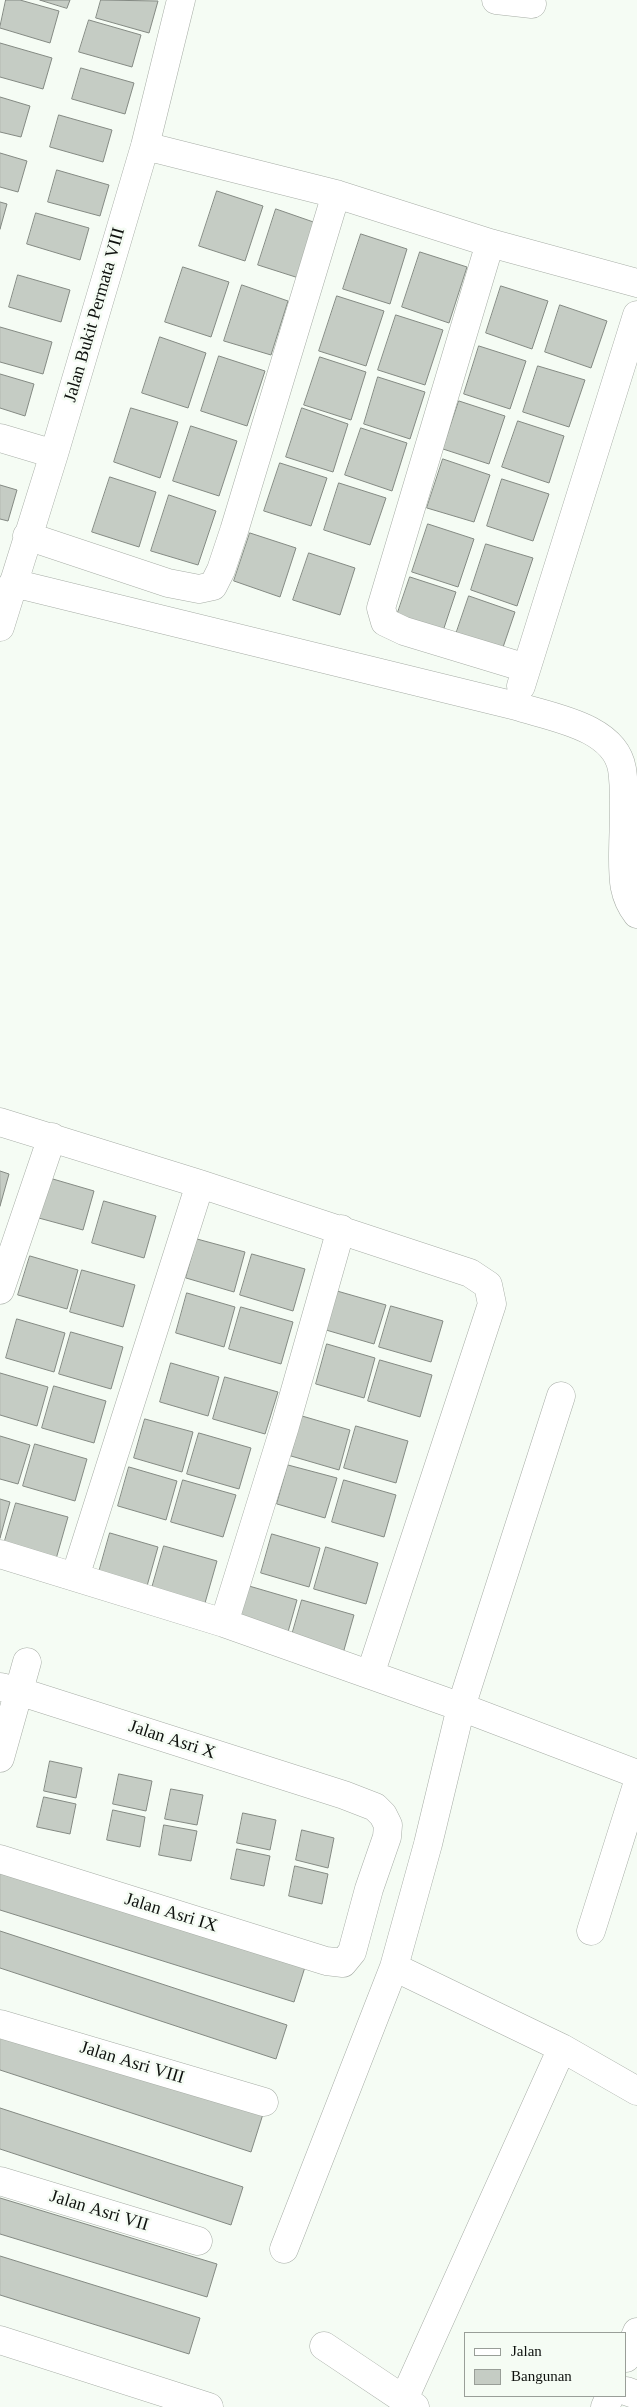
<!DOCTYPE html>
<html>
<head>
<meta charset="utf-8">
<style>
  body { margin:0 }
  #map { position:relative; width:637px; height:2407px; overflow:hidden; background:#f5fcf4; font-family:Georgia,serif }
  canvas { display:block }
  .legend { position:absolute; left:464px; top:2332px; width:162px; height:65px; box-sizing:border-box; background:#f5fcf4; border:1px solid #999e98; margin:0; padding:6px 9px; list-style:none; font-size:15px; color:#0e110e }
  .legend li { display:flex; align-items:center; gap:10px; height:25px }
  .legend b { width:25px; border:1px solid #999e98 }
</style>
</head>
<body>
<div id="map">
<canvas width="637" height="2407"></canvas>
<ul class="legend">
<li><b style="height:6px;background:#fff"></b>Jalan</li>
<li><b style="height:14px;background:#c5ccc4"></b>Bangunan</li>
</ul>
</div>
<script>
const g = document.querySelector('canvas').getContext('2d');
g.lineJoin = 'round';
function fill(path, color) { g.fillStyle = color; g.fill(path, 'evenodd'); }
function trace(path, color, width, dash) { g.strokeStyle = color; g.lineWidth = width; g.lineCap = dash ? 'butt' : 'round'; g.setLineDash(dash || []); g.stroke(path); }
function write(font, color, halo, rows, align = 'center') {
  g.font = font + ' Georgia,serif'; g.lineWidth = 5; g.setLineDash([]); g.textBaseline = 'middle'; g.strokeStyle = halo; g.fillStyle = color; for (const [text, x, y, turn = 0] of rows) {
    g.save(); g.translate(x, y); g.rotate((+turn || 0) * Math.PI / 180); g.textAlign = isNaN(turn) ? turn : align; if (halo) g.strokeText(text, 0, 0); g.fillText(text, 0, 0); g.restore();
  }
}
const building = new Path2D(`
  M6,0H20L59,11L50,43L0,28Z
  M40,0H70L67,8Z
  M101,0L158,1L149,33L96,18Z
  M89,20L141,35L132,67L79,52Z
  M0,43L52,58L43,89L0,77Z
  M81,68L134,83L125,114L72,99Z
  M0,97L30,106L21,137L0,132Z
  M59,115L112,130L103,162L50,147Z
  M0,153L27,161L18,192L0,187Z
  M57,170L109,185L100,216L48,202Z
  M217,191L263,206L245,261L199,246Z
  M0,202L7,204L0,229Z
  M276,209L322,225L305,280L258,265Z
  M36,213L89,228L80,260L27,244Z
  M361,234L407,249L390,304L343,289Z
  M420,252L467,267L449,323L402,307Z
  M183,267L229,282L211,337L165,322Z
  M18,275L70,290L61,322L9,307Z
  M242,285L288,301L271,355L224,341Z
  M501,286L548,301L532,349L486,333Z
  M337,296L384,311L366,366L319,351Z
  M560,305L607,321L591,368L545,352Z
  M396,315L443,330L425,385L378,370Z
  M0,327L52,342L43,374L0,362Z
  M160,337L206,353L188,408L142,393Z
  M479,346L526,361L510,409L464,394Z
  M219,356L265,371L247,426L201,411Z
  M320,357L366,372L351,420L304,405Z
  M538,366L585,380L569,427L523,412Z
  M0,374L34,384L25,416L0,408Z
  M378,377L425,392L410,439L364,424Z
  M459,401L505,416L489,464L443,449Z
  M131,408L178,422L160,478L114,462Z
  M302,408L348,424L333,472L286,457Z
  M518,421L564,436L549,483L502,467Z
  M191,426L237,441L219,496L173,481Z
  M361,428L407,443L392,491L345,475Z
  M443,459L490,475L474,522L427,508Z
  M280,463L327,478L311,526L264,511Z
  M110,477L156,492L139,547L92,532Z
  M502,479L549,494L533,541L487,526Z
  M339,483L386,498L370,545L324,530Z
  M0,485L17,490L8,521L0,519Z
  M169,495L216,511L198,565L151,551Z
  M428,524L474,539L458,587L412,572Z
  M250,533L296,548L280,597L234,581Z
  M486,544L533,558L517,606L471,590Z
  M309,553L355,568L340,615L293,600Z
  M410,577L456,592L440,640L394,624Z
  M469,596L515,612L499,659L453,643Z
  M0,1171L9,1174L0,1206Z
  M46,1177L94,1191L83,1230L35,1217Z
  M104,1201L156,1216L144,1258L92,1243Z
  M197,1239L245,1252L234,1292L186,1278Z
  M252,1254L305,1269L293,1311L240,1295Z
  M30,1256L78,1270L67,1309L18,1295Z
  M82,1270L135,1285L123,1327L70,1312Z
  M337,1291L386,1305L374,1344L326,1330Z
  M187,1293L235,1307L224,1347L176,1333Z
  M391,1306L443,1321L431,1362L379,1347Z
  M241,1307L293,1322L281,1364L229,1349Z
  M17,1319L65,1333L54,1372L6,1358Z
  M71,1332L123,1347L111,1389L59,1374Z
  M327,1344L375,1358L364,1398L316,1384Z
  M380,1360L432,1375L420,1417L368,1401Z
  M171,1363L219,1377L208,1416L160,1402Z
  M0,1373L48,1387L37,1426L0,1415Z
  M225,1377L278,1392L265,1434L213,1419Z
  M54,1386L106,1401L94,1443L42,1428Z
  M302,1416L350,1430L339,1470L291,1456Z
  M145,1419L193,1432L182,1472L134,1458Z
  M356,1426L408,1441L396,1483L344,1468Z
  M199,1433L251,1448L239,1489L187,1474Z
  M0,1436L30,1445L18,1484L0,1479Z
  M35,1444L87,1459L75,1501L23,1486Z
  M288,1465L337,1478L325,1518L277,1504Z
  M129,1467L177,1481L166,1520L118,1506Z
  M183,1480L236,1495L223,1537L171,1522Z
  M344,1480L396,1495L384,1537L332,1522Z
  M0,1499L10,1502L0,1538Z
  M16,1503L68,1517L56,1559L4,1544Z
  M110,1533L158,1547L147,1586L99,1572Z
  M272,1534L320,1548L309,1587L261,1573Z
  M164,1546L217,1561L205,1603L152,1588Z
  M326,1547L378,1563L366,1604L314,1589Z
  M249,1586L297,1600L286,1639L237,1625Z
  M302,1600L354,1615L342,1657L290,1642Z
  M50,1761L82,1768L76,1798L44,1791Z
  M119,1774L152,1781L146,1811L113,1804Z
  M171,1789L203,1795L197,1825L165,1819Z
  M44,1797L76,1804L70,1834L37,1827Z
  M113,1810L145,1817L140,1847L107,1840Z
  M243,1813L276,1820L270,1850L237,1843Z
  M164,1825L197,1831L191,1861L159,1855Z
  M302,1830L334,1838L328,1868L296,1860Z
  M237,1849L270,1856L264,1886L231,1879Z
  M295,1866L328,1874L322,1904L289,1896Z
  M0,1870L305,1967L294,2002L0,1910Z
  M0,1931L287,2025L276,2059L0,1968Z
  M0,2028L263,2114L251,2152L0,2070Z
  M0,2108L243,2187L231,2225L0,2149Z
  M0,2198L217,2264L207,2297L0,2234Z
  M0,2256L200,2318L189,2354L0,2295Z`);
fill(building, '#c5ccc4');
trace(building, '#848a83', 1);
const minor = new Path2D(`
  M496,0L532,4
  M145,146L336,194L490,243L637,283
  M490,243L381,608L385,622L404,631L526,668
  M0,438L54,454
  M27,536L168,583L199,589L213,586L221,570L234,531L336,194
  M13,583L516,706C550,717 615,726 622,769C626,793 623,831 623,857C623,879 623,896 637,914
  M0,627L54,454L145,146L181,0
  M521,686L637,315
  M0,1122L200,1184L470,1273L488,1285L492,1304L370,1675
  M0,1290L52,1137
  M0,1554L224,1623L461,1707L637,1774
  M75,1577L200,1184
  M224,1623L285,1426L341,1229
  M0,1687L18,1691L344,1795L375,1807L383,1815L388,1825L387,1837L369,1889L352,1952L343,1963L326,1961L0,1859
  M0,1758L27,1662
  M591,1931L637,1785
  M394,1967L562,2048L637,2091
  M0,2024L264,2102
  M0,2181L198,2241
  M284,2249L394,1967L428,1844L461,1707L561,1396
  M0,2340L209,2407
  M324,2346L415,2407
  M626,2358L637,2332
  M626,2391L637,2395
  M404,2399L562,2048
  M605,2407L610,2396`);
trace(minor, '#a7ada6', 29);
trace(minor, '#fff', 28);
write('18px', '#0e110e', '#f5fcf4', [
  ["Jalan Bukit Permata VIII",95,315,-74],
  ["Jalan Asri X",172,1740,18],
  ["Jalan Asri IX",171,1913,17],
  ["Jalan Asri VIII",132,2063,17],
  ["Jalan Asri VII",99,2211,17]
]);
</script>
</body>
</html>
